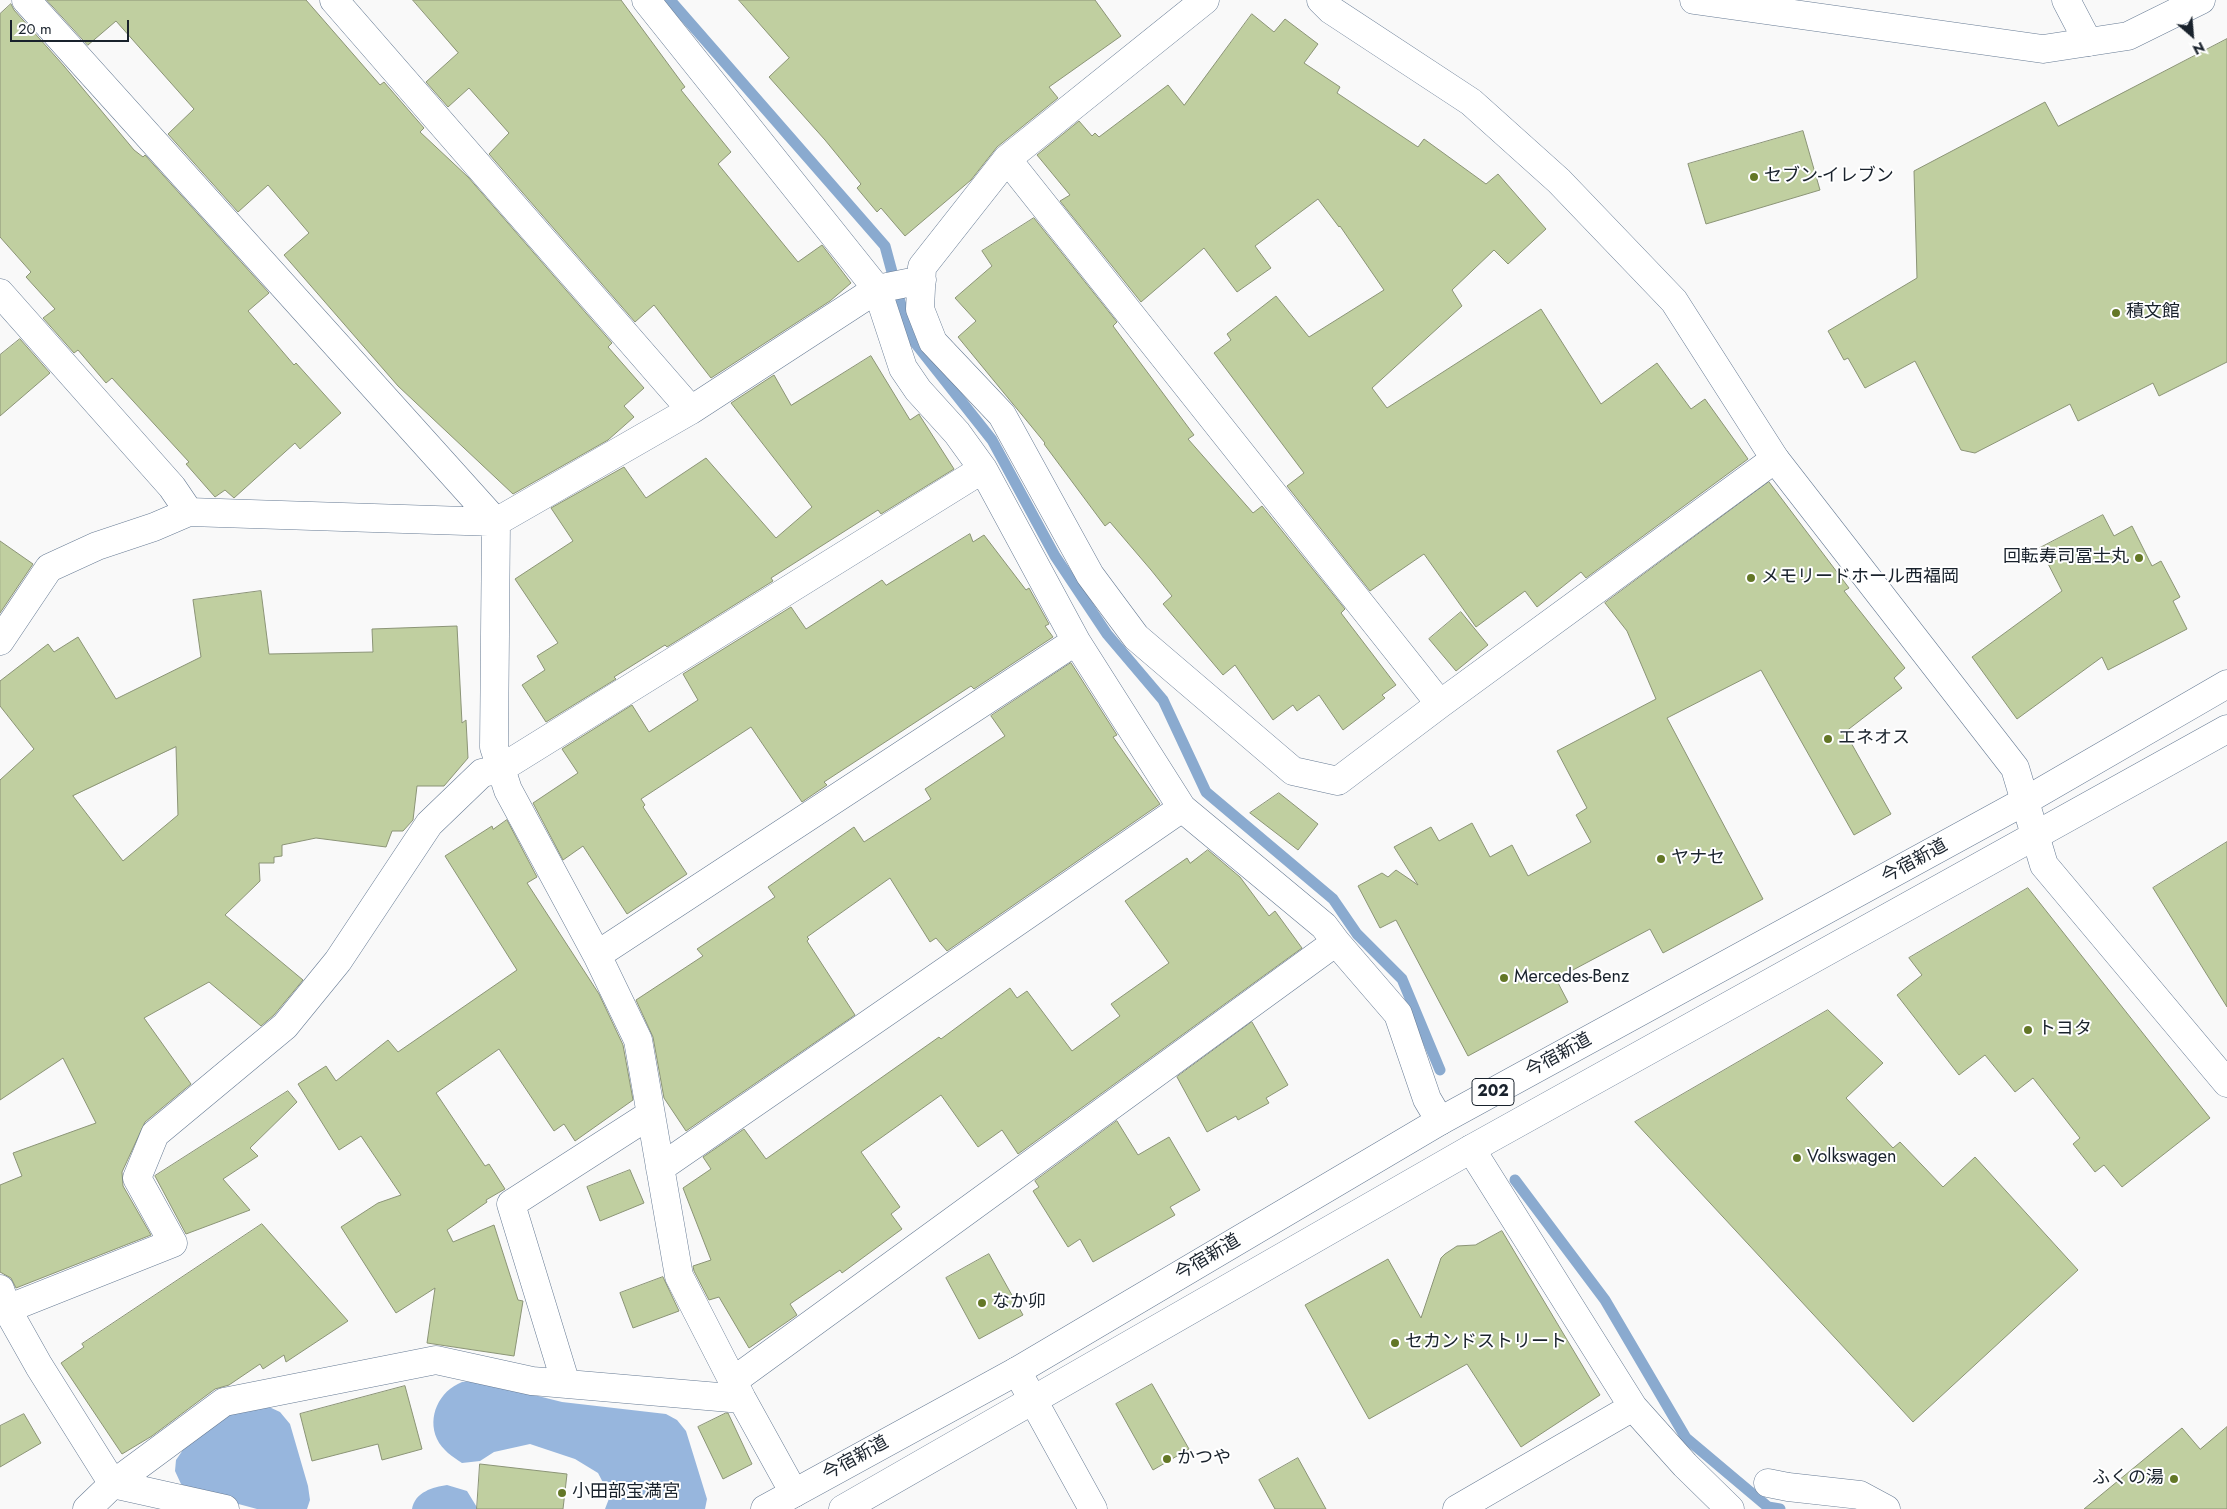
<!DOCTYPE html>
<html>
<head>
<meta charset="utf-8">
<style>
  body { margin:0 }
  #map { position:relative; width:2227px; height:1509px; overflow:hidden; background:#f9f9f9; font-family:Jost,sans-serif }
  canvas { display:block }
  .north { position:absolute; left:2167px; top:10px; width:50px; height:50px; -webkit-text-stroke:4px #fff; paint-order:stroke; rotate:153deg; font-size:14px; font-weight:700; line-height:20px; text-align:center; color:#19222c }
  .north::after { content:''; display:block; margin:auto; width:18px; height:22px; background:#19222c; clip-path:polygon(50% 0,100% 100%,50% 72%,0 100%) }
  .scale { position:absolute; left:10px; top:20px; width:119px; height:22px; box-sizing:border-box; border:2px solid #19222c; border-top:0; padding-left:6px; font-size:15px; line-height:18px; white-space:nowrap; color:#19222c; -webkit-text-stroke:4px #fff; paint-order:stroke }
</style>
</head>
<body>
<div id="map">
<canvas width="2227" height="1509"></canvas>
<div class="north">N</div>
<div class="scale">20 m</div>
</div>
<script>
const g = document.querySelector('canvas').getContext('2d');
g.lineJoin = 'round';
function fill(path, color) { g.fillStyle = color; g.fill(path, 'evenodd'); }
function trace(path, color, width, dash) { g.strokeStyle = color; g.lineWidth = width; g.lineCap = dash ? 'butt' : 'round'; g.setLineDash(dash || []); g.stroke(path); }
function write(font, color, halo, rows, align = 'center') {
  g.font = font + ' Jost,"Noto Sans JP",sans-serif'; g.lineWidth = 4; g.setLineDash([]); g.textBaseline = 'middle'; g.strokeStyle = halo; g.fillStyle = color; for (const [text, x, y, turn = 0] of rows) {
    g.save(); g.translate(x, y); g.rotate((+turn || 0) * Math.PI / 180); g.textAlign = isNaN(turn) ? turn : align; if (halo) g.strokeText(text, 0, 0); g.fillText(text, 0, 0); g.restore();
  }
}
fill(new Path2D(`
  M478,1381L562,1402L666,1414L677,1420L686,1431L707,1499L705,1509H605L610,1496L598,1473L575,1459L530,1444L494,1452L480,1461L462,1463C453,1457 442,1450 437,1439C427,1417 439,1391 462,1382C467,1381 473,1381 478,1381Z
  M267,1406L280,1412L290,1424L308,1486L310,1500L307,1509H257L194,1492L181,1484L175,1471L176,1460L185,1447L229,1415Z
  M447,1485L467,1491L478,1509H412C415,1492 433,1487 447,1485Z`), '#97b6dd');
trace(new Path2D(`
  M670,0L885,246L909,335L992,440L1055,556L1107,634L1163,700L1206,792L1333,899L1357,934L1402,979L1440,1070
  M1515,1180L1605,1300L1686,1438L1768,1507L1780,1509`), '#8aaacf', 11);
const building = new Path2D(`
  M47,0H306L380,85L384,82L424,128L420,132L468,177L612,343L608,347L644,388L624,406L634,417L608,440L513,494L398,386L284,255L309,233L268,185L238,212L168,134L194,109L116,21L88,45Z
  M413,0H621L685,87L681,90L731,152L718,164L798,262L822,245L851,283L830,301L711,378L654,305L635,322L489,154L509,133L469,88L448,107L426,82L458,53Z
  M739,0H1095L1121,36L1049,87L1058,98L997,147L971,180L905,236L881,208L877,212L857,188L861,184L825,140L769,77L789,58Z
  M11,4L14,10L64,66L134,150L143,157L145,155L269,293L248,311L294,365L296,363L341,413L300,449L295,443L234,498L225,490L215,497L186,464L189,462L112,378L106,383L78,350L74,353L43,318L55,309L26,277L31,272L0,237V14Z
  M1252,14L1274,32L1285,19L1318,44L1304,63L1340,87L1337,93L1418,147L1424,139L1486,184L1498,174L1546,229L1508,264L1494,250L1452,290L1462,306L1372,388L1387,408L1541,309L1601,404L1657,363L1691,409L1705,399L1748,459L1586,578L1581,572L1537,607L1525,591L1476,627L1424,554L1370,591L1287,486L1304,473L1214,353L1231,340L1227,334L1276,296L1309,337L1384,290L1340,226L1339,227L1318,199L1255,246L1271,268L1237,292L1204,248L1141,302L1060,201L1070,195L1037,155L1079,121L1092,136L1095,133L1099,137L1168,85L1184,105Z
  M2227,39V362L2159,396L2153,383L2078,421L2070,404L1975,453L1961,450L1915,361L1865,388L1848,358L1844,360L1828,331L1917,278L1914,171L2045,102L2058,126Z
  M1803,131L1820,190L1706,224L1688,164Z
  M1034,218L1117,322L1113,326L1194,435L1188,439L1253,513L1262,506L1345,609L1341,613L1396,685L1382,695L1385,698L1343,730L1319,695L1297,711L1293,705L1273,720L1235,665L1223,675L1163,604L1172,596L1151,570L1110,522L1105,526L1044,444L1045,443L958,337L976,321L955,298L992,266L982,251Z
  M20,339L50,373L0,416V355Z
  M871,356L910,420L919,414L920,416L954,469L881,514L878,510L771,578L773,581L667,647L665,645L614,677L616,679L546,722L522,685L545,670L537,656L558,643L515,579L573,541L551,508L624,467L646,498L706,458L776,538L812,507L731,403L774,375L791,405Z
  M1769,482L1849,588L1844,591L1905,668L1894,678L1902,688L1845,732L1891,814L1854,835L1761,670L1667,718L1763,899L1663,953L1650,929L1556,979L1568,1002L1468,1056L1396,920L1380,928L1358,886L1382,873L1388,877L1396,870L1418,885L1394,847L1431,827L1439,841L1472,823L1490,857L1512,845L1528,876L1591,842L1576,815L1587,808L1557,751L1656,699L1627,631L1605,603Z
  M2103,515L2114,536L2132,526L2152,566L2161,561L2180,597L2173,601L2187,629L2108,670L2102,657L2017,719L1972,657L2062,591L2040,548Z
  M970,534L973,542L984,535L1026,590L1029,588L1049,624L1045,626L1053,637L974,689L971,686L824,782L827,785L802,802L751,727L641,799L645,805L643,807L687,874L627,914L583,846L563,860L533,803L578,773L562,749L632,705L649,732L698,700L683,674L791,607L806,629L882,580L886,585Z
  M0,541L33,564L0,613Z
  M261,591L269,654L373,652L372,629L457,626L462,723L466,720L468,758L444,786H417L413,820L403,831H392L386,847L316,838L282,845V856L274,857V863H259L260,881L225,915L303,980L274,1015L261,1026L209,982L144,1018L191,1084L145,1122L122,1172L123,1186L151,1235L16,1288L11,1278L0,1272V1185L22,1176L13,1153L96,1123L63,1058L0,1100V780L34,749L0,706V681L48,644L54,652L78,637L116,699L201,657L193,600ZM176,747L178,815L123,861L73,796Z
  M1461,612L1488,645L1456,671L1429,639Z
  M1071,663L1117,735L1113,737L1160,804L947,951L936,938L930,942L890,878L807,937L809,939L807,941L855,1015L686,1131L664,1098L653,1037L636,1000L703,956L697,949L775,897L768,887L854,827L864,842L931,799L925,789L1005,736L991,716Z
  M1279,793L1318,824L1298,850L1250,813Z
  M507,820L537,877L527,883L599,994L623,1045L633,1100L575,1141L564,1124L554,1131L499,1049L436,1093L485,1166L489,1164L505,1189L486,1200L487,1202L447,1230L453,1242L494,1225L518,1300L523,1301L514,1356L427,1343L435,1288L396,1313L341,1227L378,1203L401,1195L361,1136L339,1150L298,1084L326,1066L336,1081L388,1040L398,1052L517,970L445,856L492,826L493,829Z
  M2227,842V1007L2153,888Z
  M1208,850L1240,877L1269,916L1275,911L1302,948L1018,1154L1002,1130L978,1147L941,1095L861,1152L900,1207L891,1214L902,1229L842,1273L840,1270L790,1304L797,1315L749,1348L719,1297L709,1300L694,1271L693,1266L711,1260L683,1188L711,1169L703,1157L744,1129L766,1159L939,1037L941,1039L1010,988L1017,998L1027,991L1072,1051L1120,1016L1111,1004L1169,963L1125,901L1187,858L1190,863Z
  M2028,888L2210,1118L2122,1187L2104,1165L2095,1172L2073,1144L2080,1138L2033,1078L2015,1092L1985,1055L1959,1075L1897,995L1922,975L1909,958Z
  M1828,1010L1883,1063L1846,1098L1893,1148L1900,1142L1943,1187L1975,1157L2078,1270L1913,1422L1635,1122Z
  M1252,1022L1288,1085L1266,1098L1269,1103L1238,1120L1236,1116L1207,1132L1177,1077Z
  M288,1091L297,1102L250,1148L258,1156L223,1179L250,1210L186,1234L155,1176Z
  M1117,1121L1138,1155L1169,1137L1200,1190L1170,1207L1175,1215L1093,1262L1080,1239L1068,1247L1033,1191L1039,1187L1035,1181Z
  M630,1170L644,1203L600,1221L587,1187Z
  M262,1224L348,1321L286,1362L284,1355L263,1369L260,1364L229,1385L215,1389L152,1436L122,1454L61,1363L84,1347L82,1344Z
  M1502,1231L1600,1395L1521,1447L1467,1364L1369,1419L1305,1305L1388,1259L1421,1318L1441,1258L1445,1254L1457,1246L1475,1245Z
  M989,1254L1023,1315L979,1339L946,1278Z
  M663,1277L679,1311L633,1328L620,1293Z
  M1152,1384L1189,1449L1153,1470L1116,1404Z
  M405,1386L422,1449L382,1460L378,1444L312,1461L300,1414Z
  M726,1413H728L752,1464L723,1479L698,1427Z
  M24,1414L41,1443L0,1467V1426Z
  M2227,1427V1509H2084L2182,1428L2200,1449Z
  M1298,1458L1326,1509H1275L1259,1480Z
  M480,1464L567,1474L563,1509H477Z`);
fill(building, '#c0cfa0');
trace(building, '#8b9476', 1);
const minor = new Path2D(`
  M26,0L496,522L494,747L508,790L597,955L638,1040L679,1276L742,1399L794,1493
  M334,0L691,410
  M646,0L877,289L903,368L918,390L957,433L983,469L1076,641L1182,808L660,1168
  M1205,0L1007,159L922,267L920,309L933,342L1002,415L1090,575L1136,637L1293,771L1338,781L1440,704L1775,459
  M2066,0L2088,42
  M1007,159L1440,704
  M0,293L172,487L189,512
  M0,641L49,568L97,546L154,527L189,512L496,522L691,410L877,289L922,280
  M1182,808L1324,926L1336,942L1398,1014L1427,1099L1440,1121
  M597,955L1076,641
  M1471,1149L1633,1407L1685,1465L1730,1509
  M0,1289L7,1309L39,1366L113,1484L225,1509
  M7,1309L173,1243L137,1178L155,1134L285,1026L338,961L429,824L482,773L500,769L983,469
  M1017,1371L1093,1509
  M733,1381L1336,942
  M566,1384L511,1204L651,1114
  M1768,1483L1788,1487L1860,1495L1886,1509
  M87,1509L113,1484L224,1402L436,1360L532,1381L742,1399
  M1457,1509L1633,1407`);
const tertiary = new Path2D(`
  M1321,0L1331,10L1471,102L1559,181L1674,301L1775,459L2015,768L2044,865L2227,1083
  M1694,0L2043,49L2128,36L2201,0`);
const trunk = new Path2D(`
  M765,1509L1017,1371L1440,1121L2025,801L2227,684
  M843,1509L1471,1149L2227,729`);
trace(minor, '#677b94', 29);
trace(tertiary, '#677b94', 29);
trace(trunk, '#677b94', 29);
trace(minor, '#fff', 28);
trace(tertiary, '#fff', 28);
trace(trunk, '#fff', 28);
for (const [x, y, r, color] of [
  [1754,177,5,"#637726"],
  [2116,313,5,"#637726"],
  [2139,558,5,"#637726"],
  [1751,578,5,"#637726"],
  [1828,739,5,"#637726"],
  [1661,859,5,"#637726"],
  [1504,978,5,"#637726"],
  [2028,1030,5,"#637726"],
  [1797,1158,5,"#637726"],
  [982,1303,5,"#637726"],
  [1395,1343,5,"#637726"],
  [1167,1459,5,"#637726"],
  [2174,1479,5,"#637726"],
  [562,1493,5,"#637726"]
]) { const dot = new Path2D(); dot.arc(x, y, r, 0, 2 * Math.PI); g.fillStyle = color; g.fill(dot); trace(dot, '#fff', 2); }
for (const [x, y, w] of [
  [1493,1092,42]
]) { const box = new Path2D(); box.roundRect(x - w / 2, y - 13.5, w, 27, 4); g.fillStyle = '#fff'; g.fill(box); trace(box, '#19222c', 1); }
write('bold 16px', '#19222c', null, [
  ["202",1493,1092]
]);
write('18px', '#19222c', '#fff', [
  ["セブン-イレブン",1764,177],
  ["積文館",2126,313],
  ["回転寿司冨士丸",2129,558,"right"],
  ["メモリードホール西福岡",1761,578],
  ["エネオス",1838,739],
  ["ヤナセ",1671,859],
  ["Mercedes-Benz",1514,978],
  ["トヨタ",2038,1030],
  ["Volkswagen",1807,1158],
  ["なか卯",992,1303],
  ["セカンドストリート",1405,1343],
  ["かつや",1177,1459],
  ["ふくの湯",2164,1479,"right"],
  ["小田部宝満宮",572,1493]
], 'left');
write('18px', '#19222c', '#fff', [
  ["今宿新道",1915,862,-29],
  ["今宿新道",1559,1056,-29],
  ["今宿新道",1208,1258,-31],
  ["今宿新道",856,1459,-29]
]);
</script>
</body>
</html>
